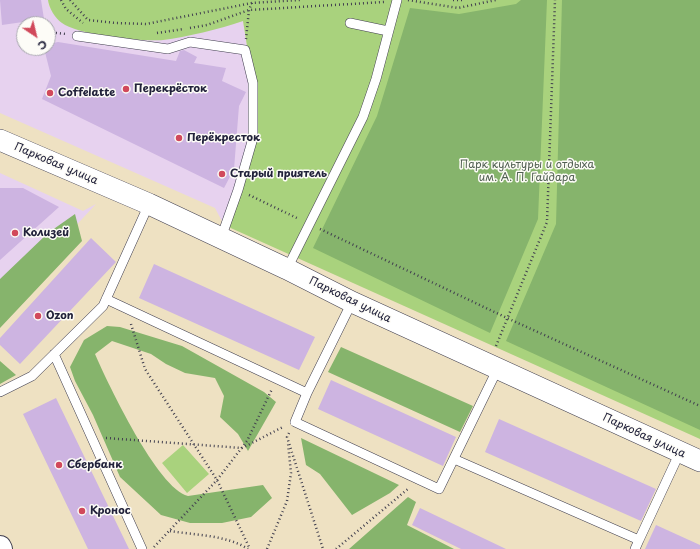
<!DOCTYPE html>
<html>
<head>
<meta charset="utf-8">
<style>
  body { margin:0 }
  #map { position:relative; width:700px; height:549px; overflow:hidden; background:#eee1c2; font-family:"Playpen Sans",sans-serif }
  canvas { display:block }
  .north { position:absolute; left:16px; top:16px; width:40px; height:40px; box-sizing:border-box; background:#fdfcf7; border:1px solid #a5a5ac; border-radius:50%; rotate:145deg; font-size:11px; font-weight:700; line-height:16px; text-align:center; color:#22223b }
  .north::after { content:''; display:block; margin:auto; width:14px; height:18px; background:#d1495b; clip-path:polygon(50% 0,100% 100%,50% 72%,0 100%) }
</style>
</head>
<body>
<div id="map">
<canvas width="700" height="549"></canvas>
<div class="north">С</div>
</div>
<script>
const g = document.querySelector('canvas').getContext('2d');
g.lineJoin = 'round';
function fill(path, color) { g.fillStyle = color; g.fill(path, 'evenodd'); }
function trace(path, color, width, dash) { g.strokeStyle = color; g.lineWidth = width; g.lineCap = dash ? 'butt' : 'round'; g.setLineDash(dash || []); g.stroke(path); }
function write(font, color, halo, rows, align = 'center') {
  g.font = font + ' "Playpen Sans",sans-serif'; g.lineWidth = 3; g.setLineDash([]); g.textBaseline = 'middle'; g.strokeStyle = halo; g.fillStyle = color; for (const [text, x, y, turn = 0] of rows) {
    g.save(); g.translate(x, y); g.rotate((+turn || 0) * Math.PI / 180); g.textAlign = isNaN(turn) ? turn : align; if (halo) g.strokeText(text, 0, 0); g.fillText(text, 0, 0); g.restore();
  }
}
fill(new Path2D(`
  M0,0H48L49,6L56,17L94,34L119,37L164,40L214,29L243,21L253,83V138L224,225L215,208L0,113ZM24,24H48V48H24Z
  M0,173L83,211L96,204L0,307Z`), '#e7d2ef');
fill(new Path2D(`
  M48,0H700V439L224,225L253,138V83L243,21C220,29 186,37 163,40C142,42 78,35 62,23C55,18 49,8 48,0Z
  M183,445L209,474L187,493L162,463Z`), '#a9d27d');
fill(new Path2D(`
  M521,0H547L538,219L490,333L313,248L377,116L410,8L459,14L516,4Z
  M562,0H700V430L506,341L556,224Z
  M75,214L82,241L0,328V279L48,233Z
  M107,326L120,327L182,346L264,392L276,402L248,451L238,434L220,417L224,396L215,378L185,373L166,364L151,354L112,341L95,354C108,384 158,489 188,496L263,485L272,498L251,517L222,523H190L161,515L120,477L93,415L75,381L70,367L84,340Z
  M341,347L473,406L460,432L328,372Z
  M0,361L16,375L0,384Z
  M301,438L399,485L390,493L352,515L320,474L306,465Z
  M408,497L416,502L407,525L454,549H349Z`), '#86b46c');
fill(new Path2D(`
  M0,0H41L44,19L2,25Z
  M58,42L176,61L180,51L184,50L197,57L194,63L226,68L222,81L246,92L239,106L234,169L224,188L42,99L51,76L44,48H48V44Z
  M0,188H23L59,207L0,260Z
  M91,238L116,262L20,364L0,345V338Z
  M154,264L315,337L299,370L139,298Z
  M331,380L456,437L443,466L318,409Z
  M56,398L84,456L129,549H88L23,414Z
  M499,419L656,489L641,521L485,452Z
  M420,508L506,549H461L412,525Z
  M656,525L700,545V549H645Z`), '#cdb4e1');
const service = new Path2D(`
  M350,23L388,31
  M77,36L168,49L190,42L245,50L253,83V138L238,190L221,238
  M287,269L363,117L376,79L397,0
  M106,299L307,393L352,302
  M54,354L142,549
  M0,392L32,376L103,306L149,204
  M307,393L295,422L439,489L498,368
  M454,459L639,540L635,549
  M639,540L680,452`);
const tertiary = new Path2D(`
  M0,140L149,204L287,269L352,302L700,461`);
const secondary = new Path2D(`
  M0,547L1,549`);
trace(service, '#413f4f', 10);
trace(tertiary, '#413f4f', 22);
trace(secondary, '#413f4f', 24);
trace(new Path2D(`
  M61,0L66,9L83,23
  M70,0L88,20L116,23L146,24L252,3L300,0
  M408,0L458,8L496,0
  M453,0H463
  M190,28L207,25L249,10L384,2
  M48,32L66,34
  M157,33L184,29
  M246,39L249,10L253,0
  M249,195L299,219
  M320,229L507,318L700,406
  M131,324L145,369L217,480L250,549
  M496,346L547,222L555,0
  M289,433L287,437L323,549
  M106,438L242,448L283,427
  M170,531C194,535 227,535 248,549
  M154,547L217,480L247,441L272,389
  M267,549L287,501L291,473L288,443
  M336,549L409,488`), '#413f4f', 2.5, [1, 3]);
trace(service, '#fff', 9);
trace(tertiary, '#fff', 21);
trace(secondary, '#fff', 22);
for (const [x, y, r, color] of [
  [126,89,4,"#d1495b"],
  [50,93,4,"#d1495b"],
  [179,138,4,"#d1495b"],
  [222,174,4,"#d1495b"],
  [15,233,4,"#d1495b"],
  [38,316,4,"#d1495b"],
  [59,465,4,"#d1495b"],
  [82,511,4,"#d1495b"]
]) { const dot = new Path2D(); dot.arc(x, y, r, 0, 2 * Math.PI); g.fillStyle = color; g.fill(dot); trace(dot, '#fdfcf7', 1.5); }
write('bold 11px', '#22223b', '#fdfcf7', [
  ["Перекрёсток",134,89],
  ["Coffelatte",58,93],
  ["Перёкресток",187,138],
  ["Старый приятель",230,174],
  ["Колизей",23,233],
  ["Ozon",46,316],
  ["Сбербанк",67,465],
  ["Кронос",90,511]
], 'left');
write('11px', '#22223b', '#fdfcf7', [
  ["Парковая улица",56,164,23],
  ["Парковая улица",350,300,26],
  ["Парковая улица",644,436,25]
]);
write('11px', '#516052', '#fdfcf7', [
  ["Парк культуры и отдыха",527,165],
  ["им. А. П. Гайдара",527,178]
]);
</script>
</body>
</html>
